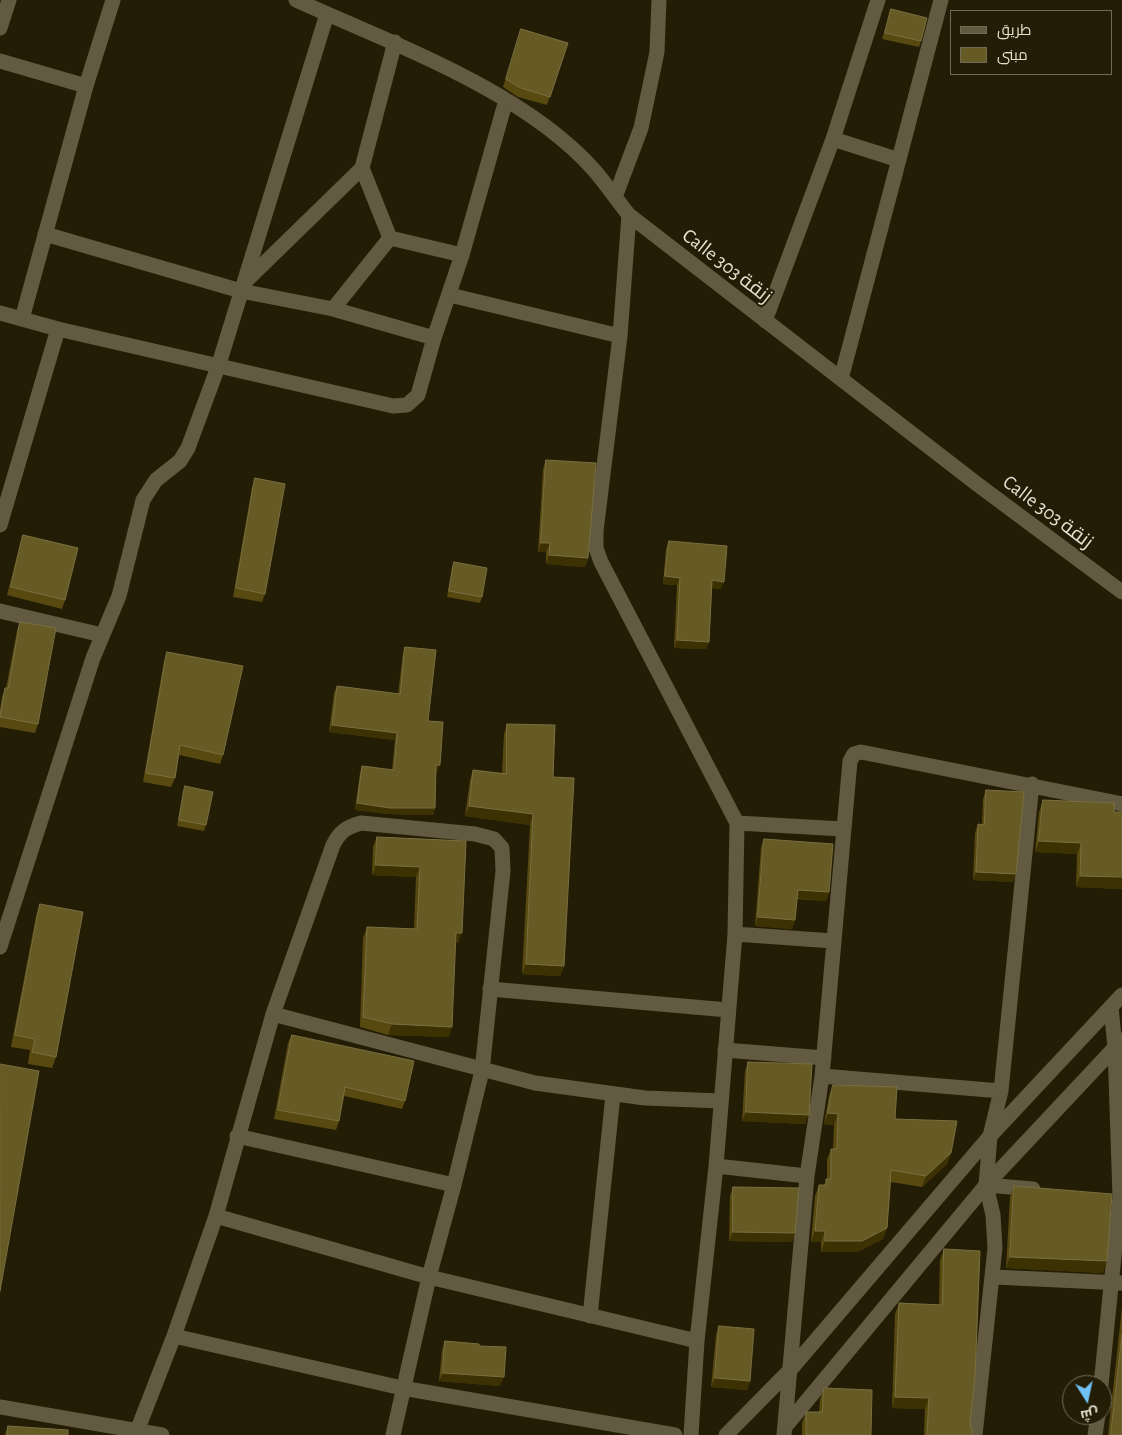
<!DOCTYPE html>
<html>
<head>
<meta charset="utf-8">
<style>
  body { margin:0 }
  #map { position:relative; width:1122px; height:1435px; overflow:hidden; background:#231d05; font-family:"Alegreya Sans",Cairo,sans-serif }
  canvas { display:block }
  .legend { position:absolute; left:950px; top:10px; width:162px; height:65px; box-sizing:border-box; background:#231d05; border:1px solid #706b57; margin:0; padding:6px 9px; list-style:none; font-size:15px; color:#e4e0d2 }
  .legend li { display:flex; align-items:center; gap:10px; height:25px }
  .legend b { width:25px; border:1px solid #706b57 }
  .north { position:absolute; left:1062px; top:1375px; width:50px; height:50px; box-sizing:border-box; background:#231d05; border:1px solid #706b57; border-radius:50%; rotate:170deg; font-size:14px; font-weight:700; line-height:20px; text-align:center; color:#e4e0d2 }
  .north::after { content:''; display:block; margin:auto; width:18px; height:22px; background:#70c1f4; clip-path:polygon(50% 0,100% 100%,50% 72%,0 100%) }
</style>
</head>
<body>
<div id="map">
<canvas width="1122" height="1435"></canvas>
<ul class="legend">
<li><b style="height:6px;background:#625b42"></b>طريق</li>
<li><b style="height:14px;background:#665a25"></b>مبنى</li>
</ul>
<div class="north">ش</div>
</div>
<script>
const g = document.querySelector('canvas').getContext('2d');
g.lineJoin = 'round';
function trace(path, color, width, dash) { g.strokeStyle = color; g.lineWidth = width; g.lineCap = dash ? 'butt' : 'round'; g.setLineDash(dash || []); g.stroke(path); }
function fill(path, color) { g.fillStyle = color; g.fill(path, 'evenodd'); }
function write(font, color, halo, rows, align = 'center') {
  g.font = font + ' "Alegreya Sans",Cairo,sans-serif'; g.lineWidth = 4; g.setLineDash([]); g.textBaseline = 'middle'; g.strokeStyle = halo; g.fillStyle = color; for (const [text, x, y, turn = 0] of rows) {
    g.save(); g.translate(x, y); g.rotate((+turn || 0) * Math.PI / 180); g.textAlign = isNaN(turn) ? turn : align; if (halo) g.strokeText(text, 0, 0); g.fillText(text, 0, 0); g.restore();
  }
}
trace(new Path2D(`
  M296,0C392,44 523,90 594,170C606,184 617,200 629,215L977,484L1122,592
  M0,28L9,0
  M0,61L86,86
  M833,139L899,160
  M362,168L390,238
  M615,197L641,128L657,52L659,0
  M629,215L620,336L596,531V548L601,562L737,823L735,934L716,1166L697,1341L691,1435
  M45,234L241,291L333,309L434,338
  M390,238L462,255
  M245,282L362,168L395,42
  M450,295L620,336
  M333,309L390,238
  M0,313L58,329L393,406L407,405L418,395L434,338L462,255L506,100
  M22,319L86,86L113,0
  M765,321L833,139L878,0
  M841,379L941,0
  M0,525L58,329
  M0,611L102,635
  M737,823L843,829
  M735,934L833,941
  M0,947L93,658L119,596L143,500L156,480L180,461L188,448L218,367L327,14
  M490,989L728,1010
  M273,1014L535,1083L645,1098L721,1101
  M725,1050L824,1058
  M822,1076L1001,1091
  M237,1136L454,1185
  M716,1166L807,1176
  M986,1185L1033,1189
  M216,1216L429,1277L697,1341
  M994,1277L1122,1283
  M590,1316L613,1095
  M174,1336L402,1388L675,1435
  M1101,1385L1120,1197L1115,1047L1111,1007
  M0,1407L162,1435
  M785,1427L986,1185L1122,1040
  M137,1431L174,1336L216,1216L273,1014L333,845C340,831 347,827 361,823L475,834L494,839L502,848L503,871L482,1071L454,1185L429,1277L393,1435
  M726,1435L792,1368L990,1136L1122,995
  M784,1435L807,1176L822,1076L850,761L854,754L861,752L1122,804
  M975,1435L995,1248L993,1215L986,1185L990,1136L1001,1091L1032,784
  M1095,1435L1098,1415`), '#625b42', 15);
fill(new Path2D(`
  M891,9L921,41L919,47L882,39Z
  M521,29L568,43L547,105L518,97L503,87Z
  M546,460L588,558L585,567L546,564V552H538L543,469Z
  M255,478L265,594L262,602L233,597L252,487Z
  M23,535L65,600L62,609L7,595L20,544Z
  M669,541L721,589L712,588L709,642L706,649L674,648L677,585L663,584L666,549Z
  M454,562L482,597L480,603L447,597L452,568Z
  M20,622L38,724L35,733L0,727V709L2,697L5,688H6L17,631Z
  M405,647L428,721L437,772L436,771L435,808L433,815L388,814L355,810L360,773L362,766L392,770L395,740L329,732L334,693L337,686L398,694L403,653Z
  M167,652L223,755L220,764L179,755L175,778L171,787L143,782L164,661Z
  M507,724L553,777L564,966L560,976L522,974L530,825L465,816L470,780L473,770L502,773L504,734Z
  M185,786L206,825L204,831L177,826L183,792Z
  M986,790L1013,882L973,880L975,833L978,824H982L983,799Z
  M1043,800L1114,812H1122V889L1076,887L1077,854L1035,852L1039,812Z
  M377,837L466,841L458,943H455L449,1037L388,1035L360,1027L363,938L367,927L414,929L416,877L372,875L373,847Z
  M764,839L829,892L826,901L797,899L792,929L755,926L761,847Z
  M40,904L56,1057L52,1068L28,1064L30,1050L11,1047L36,916Z
  M292,1035L405,1101L402,1109L344,1096L339,1121L336,1130L274,1119L288,1043Z
  M748,1062L805,1124L742,1121L745,1071Z
  M833,1085L895,1119L951,1153L947,1164L922,1187L891,1182L887,1228L883,1239L857,1252H821V1242H811L815,1196L819,1185H824L827,1179V1160L831,1149H833L834,1125L824,1124L829,1096Z
  M1014,1186L1103,1273L1006,1268L1010,1197Z
  M733,1187L795,1233L792,1242L729,1241L730,1196Z
  M944,1249L970,1423L972,1435H924L925,1409L892,1408L895,1314L899,1303L939,1305L940,1260Z
  M1122,1307V1435H1108Z
  M719,1326L750,1381L747,1390L711,1387L716,1335Z
  M445,1341L479,1346L500,1386L439,1381L442,1350Z
  M824,1388L871,1435H802V1423L806,1412H819L820,1399Z
  M8,1426L68,1435H5Z`), '#574910');
fill(new Path2D(`
  M541,543H550L546,552H538Z
  M549,555L588,558L585,567L546,564Z
  M665,576L680,578L677,585L663,584Z
  M712,580L724,582L721,589L709,588Z
  M677,640L709,642L706,649L674,648Z
  M332,725L397,733L395,740L329,732Z
  M436,765H440L437,772L434,771Z
  M357,803L435,808L433,815L388,814L355,810Z
  M469,806L533,814L530,825L465,816Z
  M1039,841L1081,843L1077,854L1035,852Z
  M376,865L420,867L416,877L372,875Z
  M976,872L1016,874L1013,882L973,880Z
  M1080,876L1122,877V889L1076,887Z
  M798,890L829,892L826,901L794,898Z
  M758,917L795,920L792,929L755,926Z
  M456,933H462L458,943H452Z
  M526,964L564,966L560,976L522,974Z
  M392,1024L452,1027L449,1037L388,1035Z
  M746,1112L809,1115L805,1124L742,1121Z
  M828,1113L838,1114L834,1125L824,1124Z
  M951,1153L947,1164L922,1187L926,1176Z
  M887,1228L883,1239L857,1252H821L825,1241Z
  M815,1231H825L821,1242H811Z
  M733,1232L795,1233L792,1242L729,1241Z
  M1010,1257L1107,1261L1103,1273L1006,1268Z
  M443,1373L504,1377L500,1386L439,1381Z
  M715,1378L750,1381L747,1390L711,1387Z
  M895,1397L929,1398L925,1409L892,1408Z`), '#3c3103');
const building = new Path2D(`
  M891,9L927,18L921,41L885,33Z
  M521,29L568,43L550,97L521,88L506,79Z
  M546,460L596,463L588,558L549,555L550,543H541Z
  M255,478L285,484L265,594L236,588Z
  M23,535L78,548L65,600L11,587Z
  M669,541L727,546L724,582L712,580L709,642L677,640L680,578L665,576Z
  M454,562L487,568L482,597L449,591Z
  M20,622L56,628L38,724L0,717L5,688H8Z
  M405,647L436,650L428,721L443,722L440,765H436L435,808H390L357,803L362,766L394,770L397,733L332,725L337,686L400,694Z
  M167,652L243,666L223,755L180,745L175,778L146,773Z
  M507,724L555,725L553,777L574,778L564,966L526,964L533,814L469,806L473,770L506,774Z
  M185,786L213,792L206,825L179,820Z
  M986,790L1024,792L1016,874L976,872L978,824L984,825Z
  M1043,800L1114,803V812H1122V877L1080,876L1081,843L1039,841Z
  M377,837L466,841L462,933H456L452,1027L392,1024L363,1017L367,927L417,929L420,867L376,865Z
  M764,839L833,844L829,892L798,890L795,920L758,917Z
  M40,904L83,912L56,1057L32,1052L35,1039L15,1035Z
  M292,1035L414,1061L405,1101L345,1087L339,1121L278,1110Z
  M748,1062L812,1064L809,1115L746,1112Z
  M0,1064L39,1071L0,1291Z
  M833,1085L897,1087L895,1119L957,1121L951,1153L926,1176L891,1170L887,1228L862,1241H825V1231H815L819,1185H826V1179H831V1149H837L838,1114L828,1113Z
  M1014,1186L1112,1194L1107,1261L1010,1257Z
  M733,1187L799,1188L795,1233L733,1232Z
  M944,1249L980,1251L975,1377L970,1423L972,1430V1435H927L929,1398L895,1397L899,1303L942,1305Z
  M719,1326L754,1329L750,1381L715,1378Z
  M1122,1335V1435H1111Z
  M445,1341L479,1344V1346L506,1347L504,1377L443,1373Z
  M824,1388L872,1390L871,1435H806V1412H822Z
  M8,1426L68,1430V1435H7Z`);
fill(building, '#665a25');
trace(building, '#7a6f40', 1);
write('20px', '#e4e0d2', '#231d05', [
  ["Calle 303 زنقة",727,266,38],
  ["Calle 303 زنقة",1048,512,37]
]);
</script>
</body>
</html>
